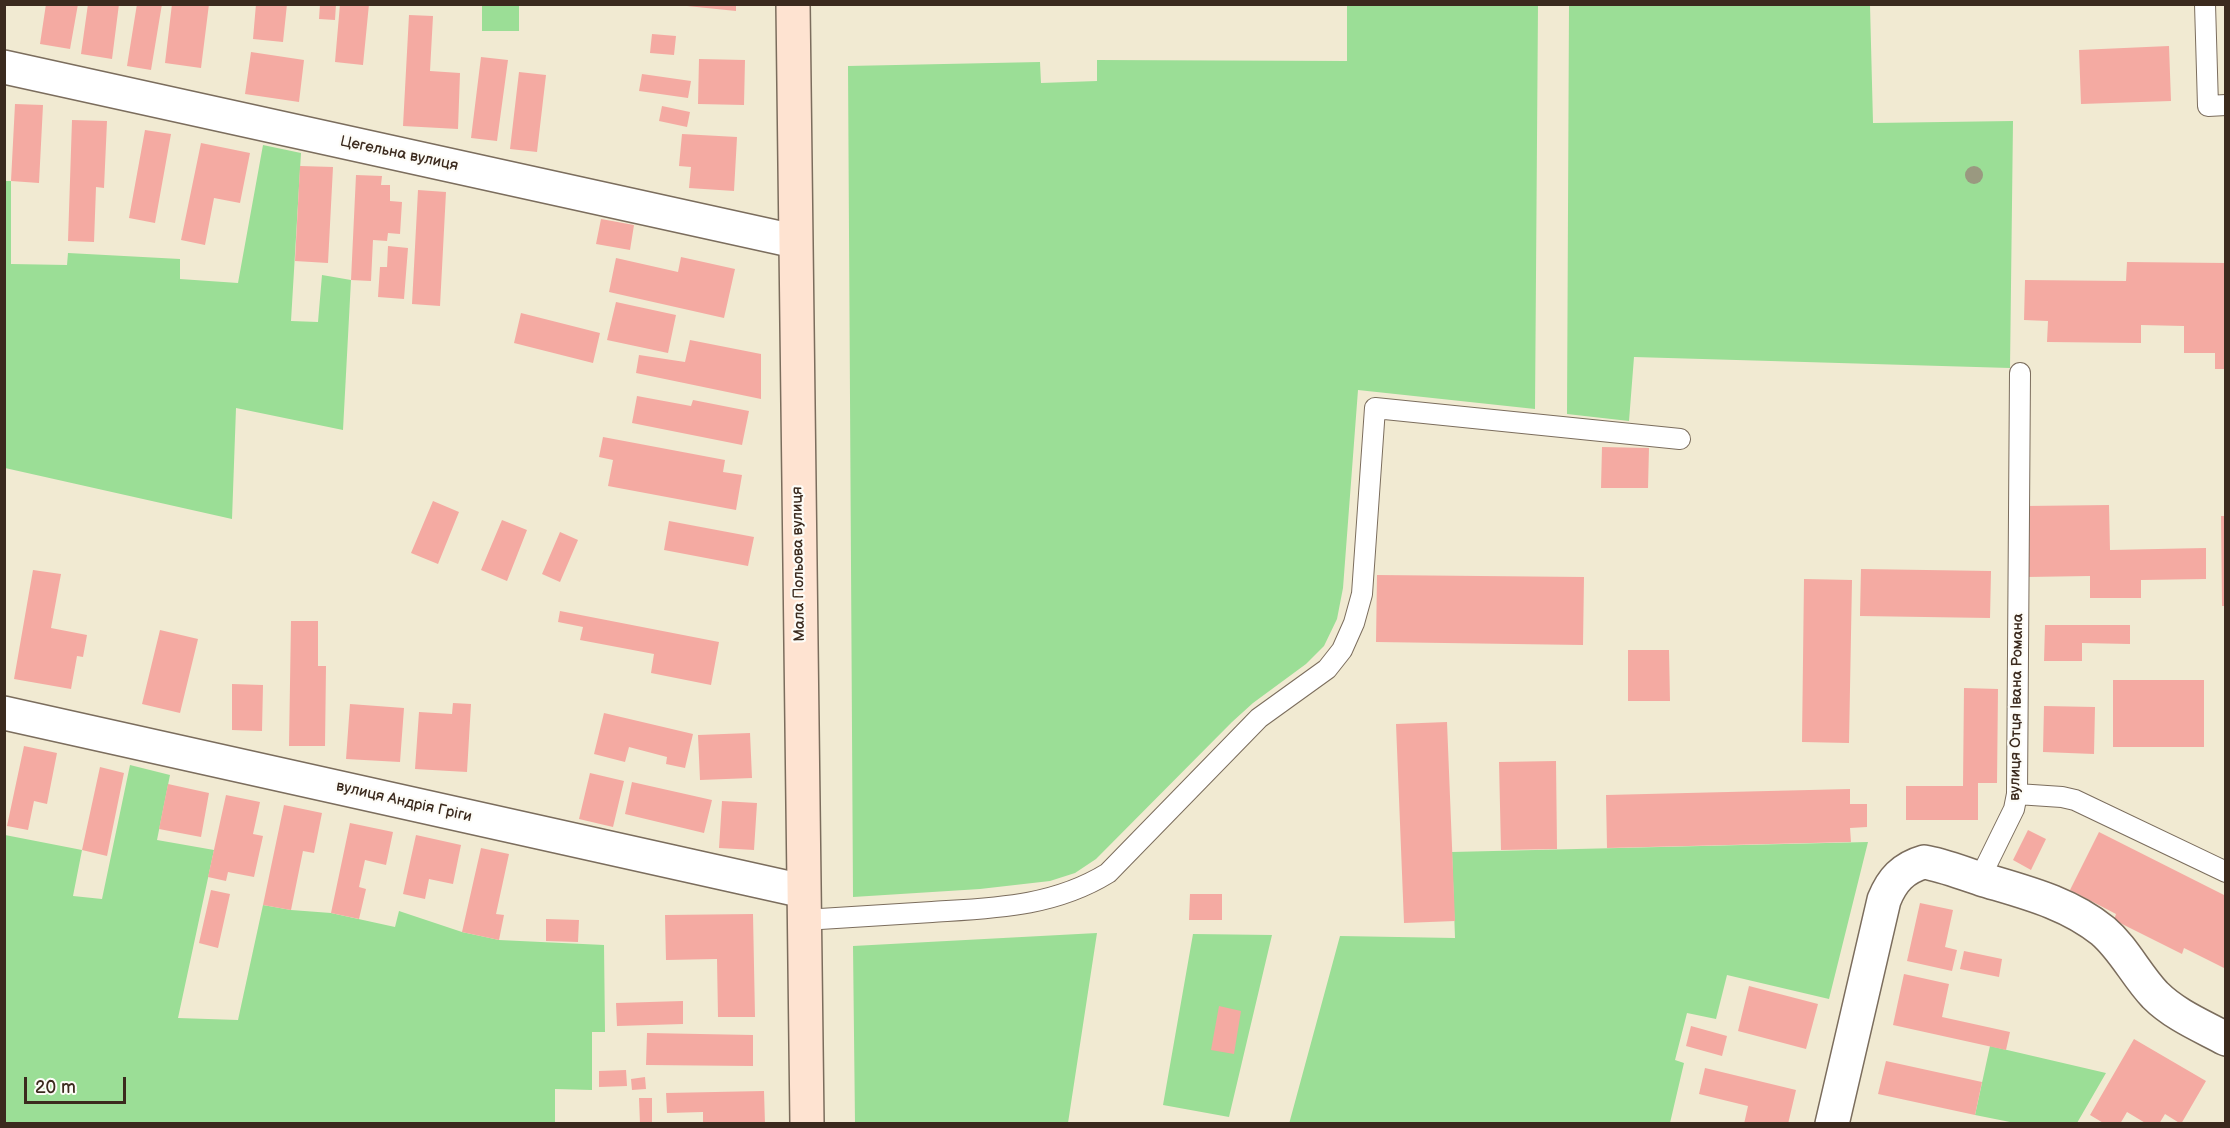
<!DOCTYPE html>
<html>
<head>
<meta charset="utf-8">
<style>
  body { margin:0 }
  #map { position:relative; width:2230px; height:1128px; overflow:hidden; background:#f1ead2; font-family:"Balsamiq Sans",sans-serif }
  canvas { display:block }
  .frame { position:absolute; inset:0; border:6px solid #3b2a1e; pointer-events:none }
  .scale { position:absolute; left:24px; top:1077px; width:102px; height:27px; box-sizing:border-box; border:3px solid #3b2a1e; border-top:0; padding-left:8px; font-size:18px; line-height:21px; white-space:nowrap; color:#3b2a1e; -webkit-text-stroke:4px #fdfcf7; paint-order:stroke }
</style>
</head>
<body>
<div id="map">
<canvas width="2230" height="1128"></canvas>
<div class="frame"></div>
<div class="scale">20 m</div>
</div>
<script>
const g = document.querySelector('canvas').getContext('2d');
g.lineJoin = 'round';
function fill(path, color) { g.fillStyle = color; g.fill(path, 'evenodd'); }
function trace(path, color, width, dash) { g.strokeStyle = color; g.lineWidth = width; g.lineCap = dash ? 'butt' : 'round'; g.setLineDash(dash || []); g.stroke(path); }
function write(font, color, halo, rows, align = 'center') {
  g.font = font + ' "Balsamiq Sans",sans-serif'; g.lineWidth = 4.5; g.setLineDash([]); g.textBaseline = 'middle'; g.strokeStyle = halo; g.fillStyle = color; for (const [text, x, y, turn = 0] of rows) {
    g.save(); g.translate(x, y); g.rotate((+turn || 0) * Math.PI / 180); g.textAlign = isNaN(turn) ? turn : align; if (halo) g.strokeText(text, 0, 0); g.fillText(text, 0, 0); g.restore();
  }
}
fill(new Path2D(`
  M482,5H519V31H482Z
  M1347,5H1538L1535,409L1358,390L1343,588L1337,619L1324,646L1306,664L1253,703L1232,722L1096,859L1075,873L1050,881L980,889L853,897L848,66L1040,62L1041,83L1097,81V60L1347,61Z
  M1569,5H1870L1873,123L2013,121L2010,368L1634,357L1629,421L1567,414Z
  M263,145L301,153L291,321L318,322L322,275L351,280L343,430L236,408L232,519L5,468L4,181H11V264L67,265L68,253L180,259V279L238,283Z
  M130,765L170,775L157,840L214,850L178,1018L238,1020L263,905L291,910L331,913L395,927L399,911L462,932L499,940L604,945L605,1032H592V1090L555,1089V1123L5,1124V835L82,850L73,896L102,899Z
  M1868,842L1829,999L1727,975L1716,1019L1687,1013L1675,1060L1684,1063L1670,1123L1289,1124L1340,936L1455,938L1452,852Z
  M1097,933L1068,1123H855L853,946Z
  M1193,934L1272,935L1229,1117L1163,1105Z
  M1990,1046L2106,1073L2077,1123H2015L1975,1115Z`), '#9bde96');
fill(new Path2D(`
  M46,4H78L70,49L40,44Z
  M88,4H119L112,59L81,54Z
  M137,4H162L151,70L127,66Z
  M172,4H209L201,68L165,63Z
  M256,4H287L283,42L253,39Z
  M320,4H336L335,20L319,19Z
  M340,4H369L363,65L335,62Z
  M687,4H736V11L687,6Z
  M409,15L433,16L430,71L460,73L458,129L403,126Z
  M652,34L676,36L674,55L650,53Z
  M2169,46L2171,101L2081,104L2079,50Z
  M251,52L304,60L299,102L245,94Z
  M481,57L508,60L497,141L471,138Z
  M699,59L745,60L744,105L698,104Z
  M519,72L546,75L537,152L510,149Z
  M642,74L691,81L688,98L639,91Z
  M15,104L43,105L39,183L11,181Z
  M662,106L690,112L687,127L659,121Z
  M72,120L107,121L104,188L96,187L94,242L68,241Z
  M145,130L171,134L155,223L129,218Z
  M682,134L737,137L734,191L689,188L691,167L679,166Z
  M201,143L250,153L240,203L214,198L205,245L181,240Z
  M300,166L333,167L328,263L295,261Z
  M356,175L382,176L381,185H390V201L402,202L400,234L388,233L387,241L373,240L371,281L351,280Z
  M418,190L446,192L440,306L412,304Z
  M601,219L634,225L630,250L596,244Z
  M388,246L408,248L404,299L378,297L380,267H387Z
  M681,257L735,269L724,318L609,292L616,258L678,272Z
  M2127,262L2226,263V369H2215V353H2184V326L2141,325V343L2047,342L2048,321L2024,320L2025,280L2126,281Z
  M616,302L676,315L668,353L607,340Z
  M521,313L600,333L593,363L514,343Z
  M690,340L761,354V399L636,373L639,355L685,362Z
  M637,396L691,406L693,400L749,411L742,445L632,423Z
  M603,437L725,460L723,472L742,475L736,510L608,486L613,460L599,457Z
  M1602,447L1649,448L1648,488H1601Z
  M433,501L459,512L438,564L411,553Z
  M2109,505L2110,550L2206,548V579L2141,580V598H2090V576L2027,577L2026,506Z
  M2221,516H2226V606H2222Z
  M502,520L527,530L507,581L481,570Z
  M669,521L754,537L748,566L664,550Z
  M560,532L578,540L560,582L542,574Z
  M1861,569L1991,571L1990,618L1860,616Z
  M33,570L61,574L51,628L87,635L83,657L77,656L71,689L14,679Z
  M1377,575L1584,577L1583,645L1376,642Z
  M1804,579L1852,580L1849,743L1802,742Z
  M560,611L719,642L711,685L651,673L654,654L580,640L583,627L558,622Z
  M291,621H318V666H326L325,746H289Z
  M2045,625H2130V644L2082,643V661H2044Z
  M160,630L198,639L180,713L142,704Z
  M1628,650H1669L1670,701H1628Z
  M2113,680H2204V747H2113Z
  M232,684L263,685L262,731L232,730Z
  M1964,688L1998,689L1997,783H1978V820H1906V786H1963Z
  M453,703L471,704L467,772L415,769L419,712L452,714Z
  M350,704L404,708L400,762L346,759Z
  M2044,706L2095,707L2094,754L2043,752Z
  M604,713L693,734L685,768L666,764L667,757L629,747L625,762L594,754Z
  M1447,722L1455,921L1404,923L1396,724Z
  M750,733L752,778L700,780L698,735Z
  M24,746L57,753L47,804L34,801L28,830L7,826Z
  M1556,761L1557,849L1501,850L1499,762Z
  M100,767L124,773L107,856L82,850Z
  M590,773L624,781L613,827L579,819Z
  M632,782L712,800L704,833L625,814Z
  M168,784L209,793L201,837L159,829Z
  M1850,789V804H1867V827L1850,828L1851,842L1607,848L1606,795Z
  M226,795L260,802L253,834L263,836L254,877L228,872L226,881L208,877Z
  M722,801L757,803L754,850L719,848Z
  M284,805L322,813L314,853L303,851L291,910L263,905Z
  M350,823L393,832L386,865L365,860L359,887L366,889L359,919L331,913Z
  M2028,830L2046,839L2031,870L2013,860Z
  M2099,832L2226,896V969L2184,948L2182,954L2114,920L2116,914L2070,890Z
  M416,835L461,845L453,884L429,879L425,899L403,894Z
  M481,848L509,854L496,914L504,915L499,940L462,932Z
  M211,890L230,894L218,948L199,943Z
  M1190,894H1222V920H1189Z
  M1920,903L1953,910L1945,947L1957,950L1952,971L1907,961Z
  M753,914L755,1017H718L717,959L666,960L665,915Z
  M546,919L579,920L578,942L546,941Z
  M1964,951L2002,959L1999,977L1960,969Z
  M1904,974L1949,984L1942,1017L2010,1032L2006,1050L1893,1025Z
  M1749,986L1818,1004L1806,1049L1738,1031Z
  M683,1001V1024L617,1026L616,1003Z
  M1219,1006L1241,1011L1234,1054L1211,1050Z
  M1691,1026L1727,1036L1722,1056L1686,1046Z
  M647,1033L753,1035V1066L646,1065Z
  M2134,1039L2206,1081L2181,1124L2165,1114L2159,1124H2147L2127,1112L2120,1124H2105L2090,1115Z
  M1886,1061L1982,1082L1975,1115L1878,1094Z
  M1705,1068L1796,1090L1788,1124H1744L1748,1106L1699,1094Z
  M626,1070L627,1086L599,1087V1071Z
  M645,1077L646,1089L632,1090L631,1079Z
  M764,1091L765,1124H703V1112L667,1113L666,1093Z
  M639,1098H652V1124H640Z`), '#f4aaa2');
const lane = new Path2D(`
  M2205,4L2208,106L2226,105
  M2017,794L2062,797L2075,800L2226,872
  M1980,878L2014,809L2017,794L2020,373
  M804,920C846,917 889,915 932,912C993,908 1053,907 1108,873L1259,718L1327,669L1342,650L1354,623L1362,594L1375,408L1680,439`);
const street = new Path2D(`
  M4,67L794,241
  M4,713L803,891
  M1832,1124L1884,900C1892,880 1903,868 1924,862C1943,865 1962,873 1981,879C2024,892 2067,902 2103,931C2124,949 2136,975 2155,995C2175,1015 2202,1026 2226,1039`);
const secondary = new Path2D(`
  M793,4L807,1124`);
trace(lane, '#7b6d5d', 22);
trace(street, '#7b6d5d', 36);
trace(secondary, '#7b6d5d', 36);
trace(lane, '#fff', 20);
trace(street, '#fff', 33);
trace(secondary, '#fee3d1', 33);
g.fillStyle = '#9a9980';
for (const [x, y] of [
  [1974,175]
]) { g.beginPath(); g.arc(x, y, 9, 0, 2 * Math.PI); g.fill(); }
write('15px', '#3b2a1e', '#fdfcf7', [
  ["Цегельна вулиця",399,154,12],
  ["Мала Польова вулиця",799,564,-91],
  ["вулиця Отця Івана Романа",2017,707,-89],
  ["вулиця Андрія Гріги",404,802,13]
]);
</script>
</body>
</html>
